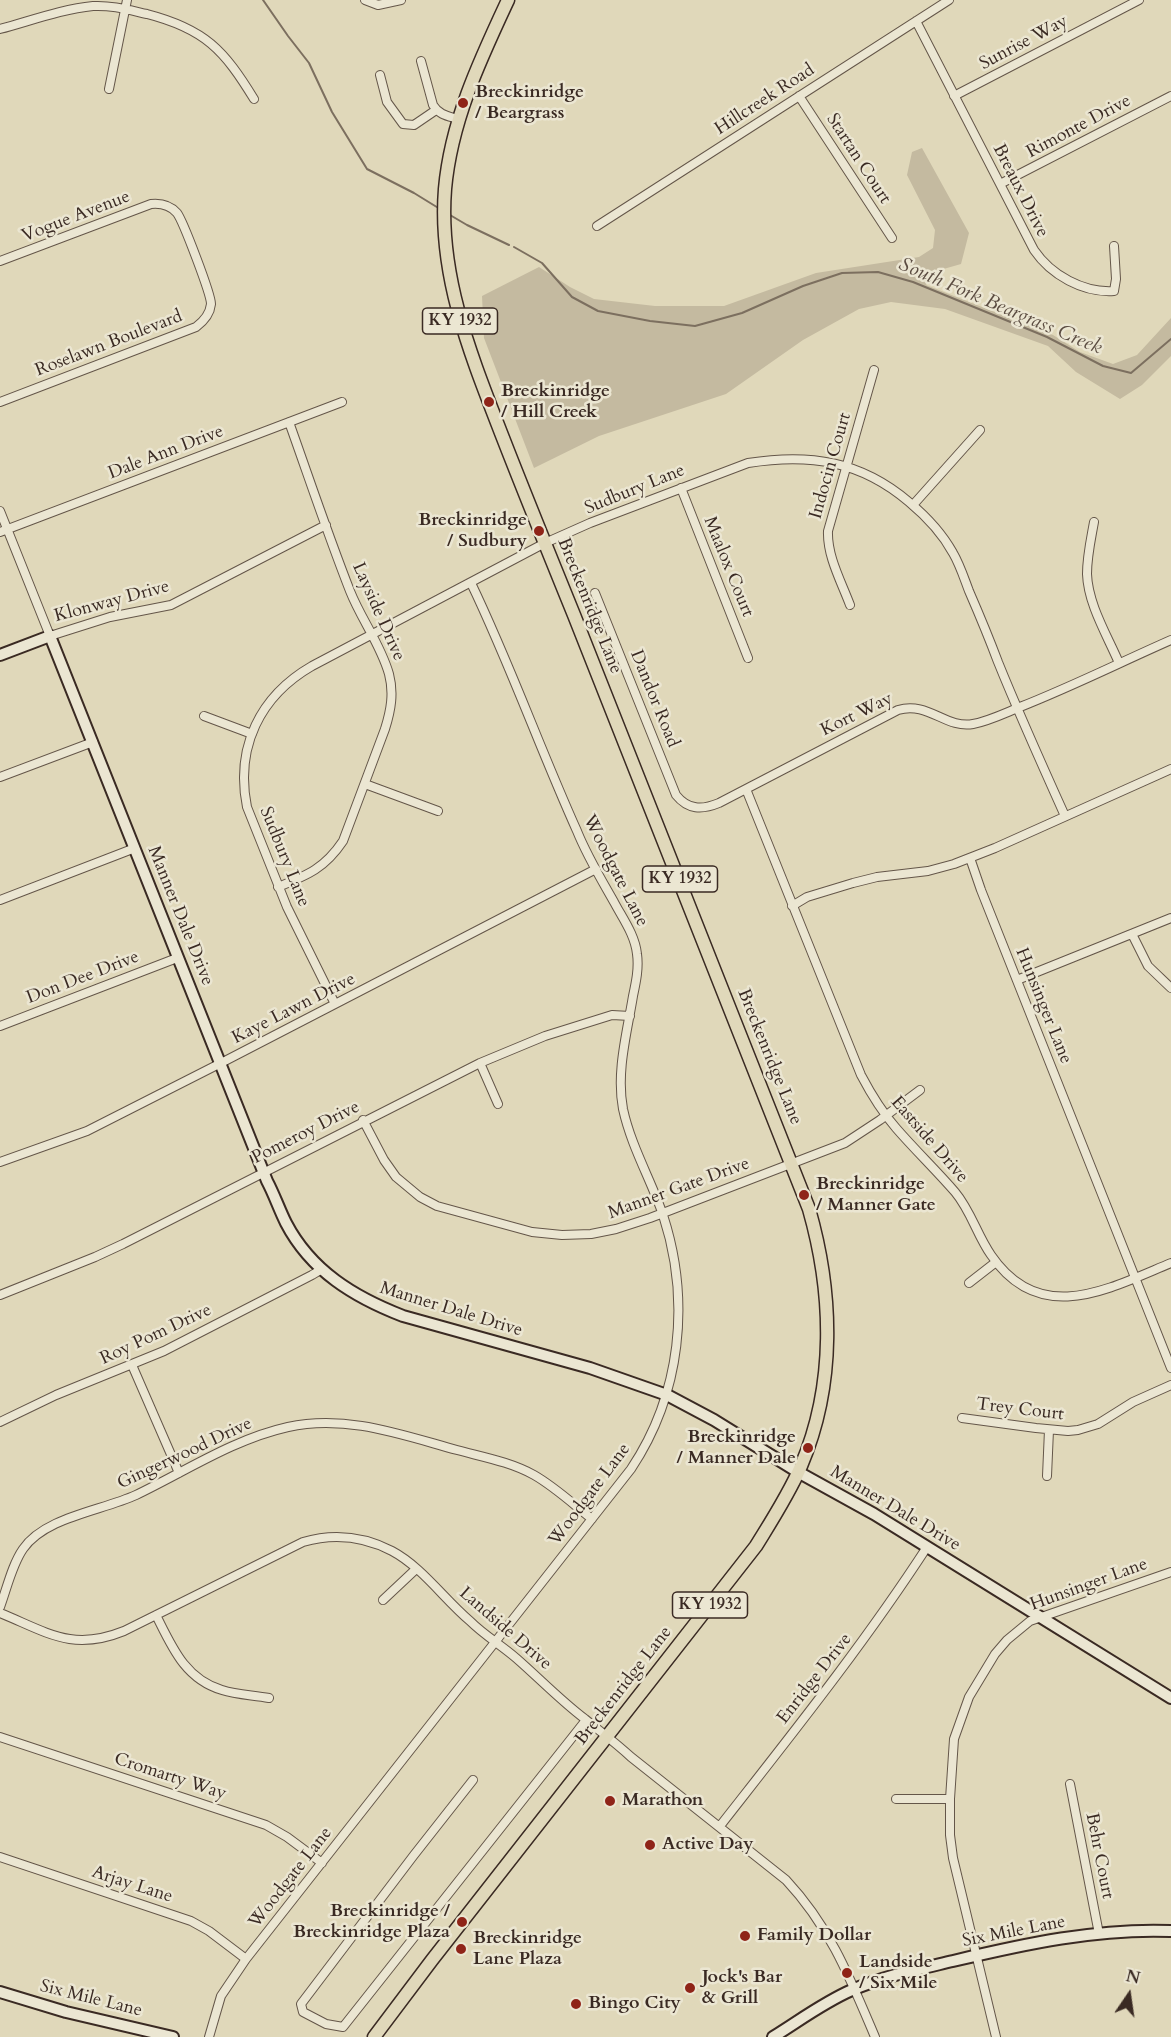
<!DOCTYPE html>
<html>
<head>
<meta charset="utf-8">
<style>
  body { margin:0 }
  #map { position:relative; width:1171px; height:2037px; overflow:hidden; background:#e0d8ba; font-family:Cardo,serif }
  canvas { display:block }
  .north { position:absolute; left:1099px; top:1965px; width:60px; height:60px; -webkit-text-stroke:4px #ebe6d2; paint-order:stroke; rotate:13deg; font-size:16px; font-weight:700; line-height:24px; text-align:center; color:#3a2a23 }
  .north::after { content:''; display:block; margin:auto; width:21px; height:27px; background:#3a2a23; clip-path:polygon(50% 0,100% 100%,50% 72%,0 100%) }
</style>
</head>
<body>
<div id="map">
<canvas width="1171" height="2037"></canvas>
<div class="north">N</div>
</div>
<script>
const g = document.querySelector('canvas').getContext('2d');
g.lineJoin = 'round';
function fill(path, color) { g.fillStyle = color; g.fill(path, 'evenodd'); }
function trace(path, color, width, dash) { g.strokeStyle = color; g.lineWidth = width; g.lineCap = dash ? 'butt' : 'round'; g.setLineDash(dash || []); g.stroke(path); }
function write(font, color, halo, rows, align = 'center') {
  g.font = font + ' Cardo,serif'; g.lineWidth = 5; g.setLineDash([]); g.textBaseline = 'middle'; g.strokeStyle = halo; g.fillStyle = color; for (const [text, x, y, turn = 0] of rows) {
    g.save(); g.translate(x, y); g.rotate((+turn || 0) * Math.PI / 180); g.textAlign = isNaN(turn) ? turn : align; if (halo) g.strokeText(text, 0, 0); g.fillText(text, 0, 0); g.restore();
  }
}
fill(new Path2D(`
  M922,148L969,233L961,264L933,272L926,285L1053,335L1080,352L1113,364L1137,355L1171,318V356L1142,385L1120,399L1076,372L1048,346L945,309L891,302L859,309L803,340L726,394L599,436L534,468L484,338L482,296L539,267L570,287L594,299L655,306H724L816,273L919,257L933,248L935,230L907,175L912,152Z`), '#c4baa0');
trace(new Path2D(`
  M263,0L288,36L309,63L332,112L367,169L414,193L440,209
  M450,215L467,225L509,245
  M514,247L542,263L572,297L598,311L650,321L695,326L742,313L803,286L842,273L878,272L913,282L1047,337L1103,366L1131,373L1171,339`), '#7c6f5f', 2);
const street = new Path2D(`
  M365,0L378,5L401,0
  M916,21L1034,250C1051,275 1083,293 1114,291L1116,279L1114,246
  M0,29C30,21 62,9 93,6C112,5 129,10 147,14C205,29 224,50 254,99
  M421,61L433,105C439,115 448,116 458,119
  M380,75L387,102L403,124L414,125L436,110
  M109,89L127,0
  M799,96L892,238
  M954,96L1139,0
  M1000,184L1171,96
  M597,226L949,0
  M0,261L151,204C161,203 170,205 177,213C183,221 211,294 211,304C210,314 204,321 196,327L0,402
  M681,488L748,658
  M913,505L980,430
  M0,511L50,636L110,617L171,605L326,525
  M1094,522C1091,539 1087,556 1087,574C1088,604 1107,635 1119,663
  M0,532L342,402
  M595,593L676,795C688,810 702,810 719,803L898,710C928,701 946,729 973,724C989,721 1005,713 1020,707C1071,687 1121,662 1171,640
  M850,605C841,581 827,556 828,531L874,370
  M204,716L252,734
  M0,777L93,742
  M365,784L438,811
  M746,789L861,1075C871,1094 882,1112 896,1128C915,1150 936,1170 955,1192C971,1211 977,1235 991,1255C1040,1327 1108,1289 1171,1263
  M970,858L981,890L1171,1368
  M278,887C308,875 325,868 343,841L385,729C391,710 394,693 389,674C381,645 361,619 350,591C328,535 309,478 289,422
  M0,900L135,848
  M792,906L807,897L853,883L877,877L928,871L954,864L995,848L1171,769
  M1132,934L1148,966L1171,988
  M1017,980L1171,918
  M335,1004L287,907L247,807C235,747 260,696 312,666L545,543L590,523L748,463C810,453 861,461 909,502C927,517 942,533 953,553C960,565 964,578 969,591C979,614 989,638 998,662C1019,714 1042,765 1065,816
  M0,1026L177,958
  M480,1063L498,1104
  M363,1120L384,1160L396,1177L420,1197L437,1206L532,1232L562,1235L591,1234L616,1229L650,1218L845,1143L880,1120L920,1090
  M0,1162L87,1131L221,1063L596,869
  M969,1283L996,1262
  M0,1295L95,1257L123,1244L480,1063L545,1036L612,1015L630,1016
  M132,1365L179,1473
  M962,1418L1036,1428L1068,1431L1078,1430L1098,1424L1133,1402L1171,1385
  M0,1422L56,1395L164,1351L312,1275L322,1269
  M1047,1476L1049,1430
  M383,1600L416,1569
  M0,1607C7,1588 12,1565 23,1549C45,1517 101,1511 136,1495C186,1471 234,1439 288,1427C346,1414 402,1435 457,1450C483,1457 511,1462 534,1475C555,1487 573,1504 592,1519
  M0,1613C47,1632 72,1652 124,1631L303,1542C334,1533 363,1536 392,1551C422,1567 444,1599 470,1621C484,1635 501,1645 516,1658C539,1678 561,1701 585,1719C601,1732 616,1743 631,1757L786,1880C830,1927 850,1978 875,2037
  M156,1615C172,1647 185,1679 222,1690C237,1695 254,1695 269,1698
  M0,1737L266,1825L287,1837L322,1863
  M473,1780L414,1855L301,2004L303,2012L326,2024L343,2027L586,1720
  M1070,1784L1099,1934
  M896,1799H950
  M720,1826C792,1734 864,1644 927,1547
  M0,1857L191,1921L209,1931L246,1959
  M209,2037L221,1996L246,1959L631,1469C681,1394 691,1301 663,1215C651,1180 631,1146 623,1109C616,1072 627,1033 633,996C636,982 639,968 637,954C635,935 623,919 614,902C601,879 587,856 577,831C540,749 510,664 471,583
  M996,2037L953,1858L950,1835V1799L954,1739L969,1697L995,1654L1007,1640L1030,1621L1171,1572`);
const secondary = new Path2D(`
  M0,655L50,636L267,1181C274,1194 279,1209 286,1223C311,1271 354,1297 403,1316L590,1368L667,1395L714,1420L798,1472L874,1514L1171,1698
  M0,1992L66,2012L173,2037
  M773,2037C799,2021 824,2002 852,1990C884,1976 919,1969 953,1961C1024,1944 1098,1928 1171,1931`);
const primary = new Path2D(`
  M374,2037L432,1960L756,1546C772,1520 789,1494 801,1466C836,1384 833,1293 809,1209L574,615C550,556 526,497 503,438C472,358 438,277 445,189C451,121 480,60 508,0`);
trace(street, '#645649', 10);
trace(secondary, '#3a2a23', 14);
trace(primary, '#3a2a23', 15);
trace(street, '#ebe6d2', 8);
trace(secondary, '#ebe6d2', 10);
trace(primary, '#e0d8ba', 12);
for (const [x, y, r, color] of [
  [463,103,6,"#8f2418"],
  [489,402,6,"#8f2418"],
  [539,531,6,"#8f2418"],
  [804,1195,6,"#8f2418"],
  [808,1448,6,"#8f2418"],
  [610,1801,6,"#8f2418"],
  [650,1845,6,"#8f2418"],
  [462,1922,6,"#8f2418"],
  [745,1936,6,"#8f2418"],
  [461,1949,6,"#8f2418"],
  [847,1973,6,"#8f2418"],
  [690,1988,6,"#8f2418"],
  [576,2004,6,"#8f2418"]
]) { const dot = new Path2D(); dot.arc(x, y, r, 0, 2 * Math.PI); g.fillStyle = color; g.fill(dot); trace(dot, '#ebe6d2', 2); }
for (const [x, y, w] of [
  [460,321,75],
  [680,879,75],
  [710,1605,75]
]) { const box = new Path2D(); box.roundRect(x - w / 2, y - 13, w, 26, 4.5); g.fillStyle = '#ebe6d2'; g.fill(box); trace(box, '#3a2a23', 1.5); }
write('bold 16px', '#3a2a23', null, [
  ["KY 1932",460,321],
  ["KY 1932",680,879],
  ["KY 1932",710,1605]
]);
write('18px', '#3a2a23', '#ebe6d2', [
  ["Sunrise Way",1024,43,-28],
  ["Hillcreek Road",765,100,-33],
  ["Rimonte Drive",1079,127,-28],
  ["Startan Court",858,159,57],
  ["Breaux Drive",1020,191,63],
  ["Vogue Avenue",76,217,-21],
  ["Roselawn Boulevard",109,344,-21],
  ["Dale Ann Drive",166,453,-21],
  ["Indocin Court",831,466,-74],
  ["Sudbury Lane",635,490,-22],
  ["Maalox Court",728,567,68],
  ["Klonway Drive",112,602,-15],
  ["Breckenridge Lane",589,606,68],
  ["Layside Drive",378,612,66],
  ["Dandor Road",654,699,68],
  ["Kort Way",857,715,-26],
  ["Sudbury Lane",284,857,68],
  ["Woodgate Lane",615,871,63],
  ["Manner Dale Drive",180,916,68],
  ["Don Dee Drive",83,978,-21],
  ["Hunsinger Lane",1043,1006,68],
  ["Kaye Lawn Drive",294,1009,-27],
  ["Breckenridge Lane",769,1057,68],
  ["Pomeroy Drive",306,1133,-27],
  ["Eastside Drive",929,1140,49],
  ["Manner Gate Drive",679,1189,-20],
  ["Manner Dale Drive",451,1310,17],
  ["Roy Pom Drive",156,1335,-25],
  ["Trey Court",1020,1410,7],
  ["Gingerwood Drive",185,1454,-25],
  ["Woodgate Lane",590,1495,-53],
  ["Manner Dale Drive",895,1509,31],
  ["Hunsinger Lane",1089,1585,-20],
  ["Landside Drive",505,1629,41],
  ["Enridge Drive",815,1679,-52],
  ["Breckenridge Lane",624,1686,-52],
  ["Cromarty Way",170,1777,18],
  ["Behr Court",1099,1856,79],
  ["Woodgate Lane",291,1878,-52],
  ["Arjay Lane",132,1885,18],
  ["Six Mile Lane",1014,1932,-11],
  ["Six Mile Lane",91,1999,14]
]);
write('bold 18px', '#3a2a23', '#ebe6d2', [
  ["Breckinridge",475,93],
  ["/ Beargrass",475,114],
  ["Breckinridge",501,392],
  ["/ Hill Creek",501,413],
  ["Breckinridge",527,521,"right"],
  ["/ Sudbury",527,542,"right"],
  ["Breckinridge",816,1185],
  ["/ Manner Gate",816,1206],
  ["Breckinridge",796,1438,"right"],
  ["/ Manner Dale",796,1459,"right"],
  ["Marathon",622,1801],
  ["Active Day",662,1845],
  ["Breckinridge /",450,1912,"right"],
  ["Breckinridge Plaza",450,1933,"right"],
  ["Family Dollar",757,1936],
  ["Breckinridge",473,1939],
  ["Lane Plaza",473,1960],
  ["Landside",859,1963],
  ["/ Six Mile",859,1984],
  ["Jock's Bar",702,1978],
  ["& Grill",702,1999],
  ["Bingo City",588,2004]
], 'left');
write('italic 20px', '#5b4c41', '#ebe6d2', [
  ["South Fork Beargrass Creek",1000,307,23]
]);
</script>
</body>
</html>
